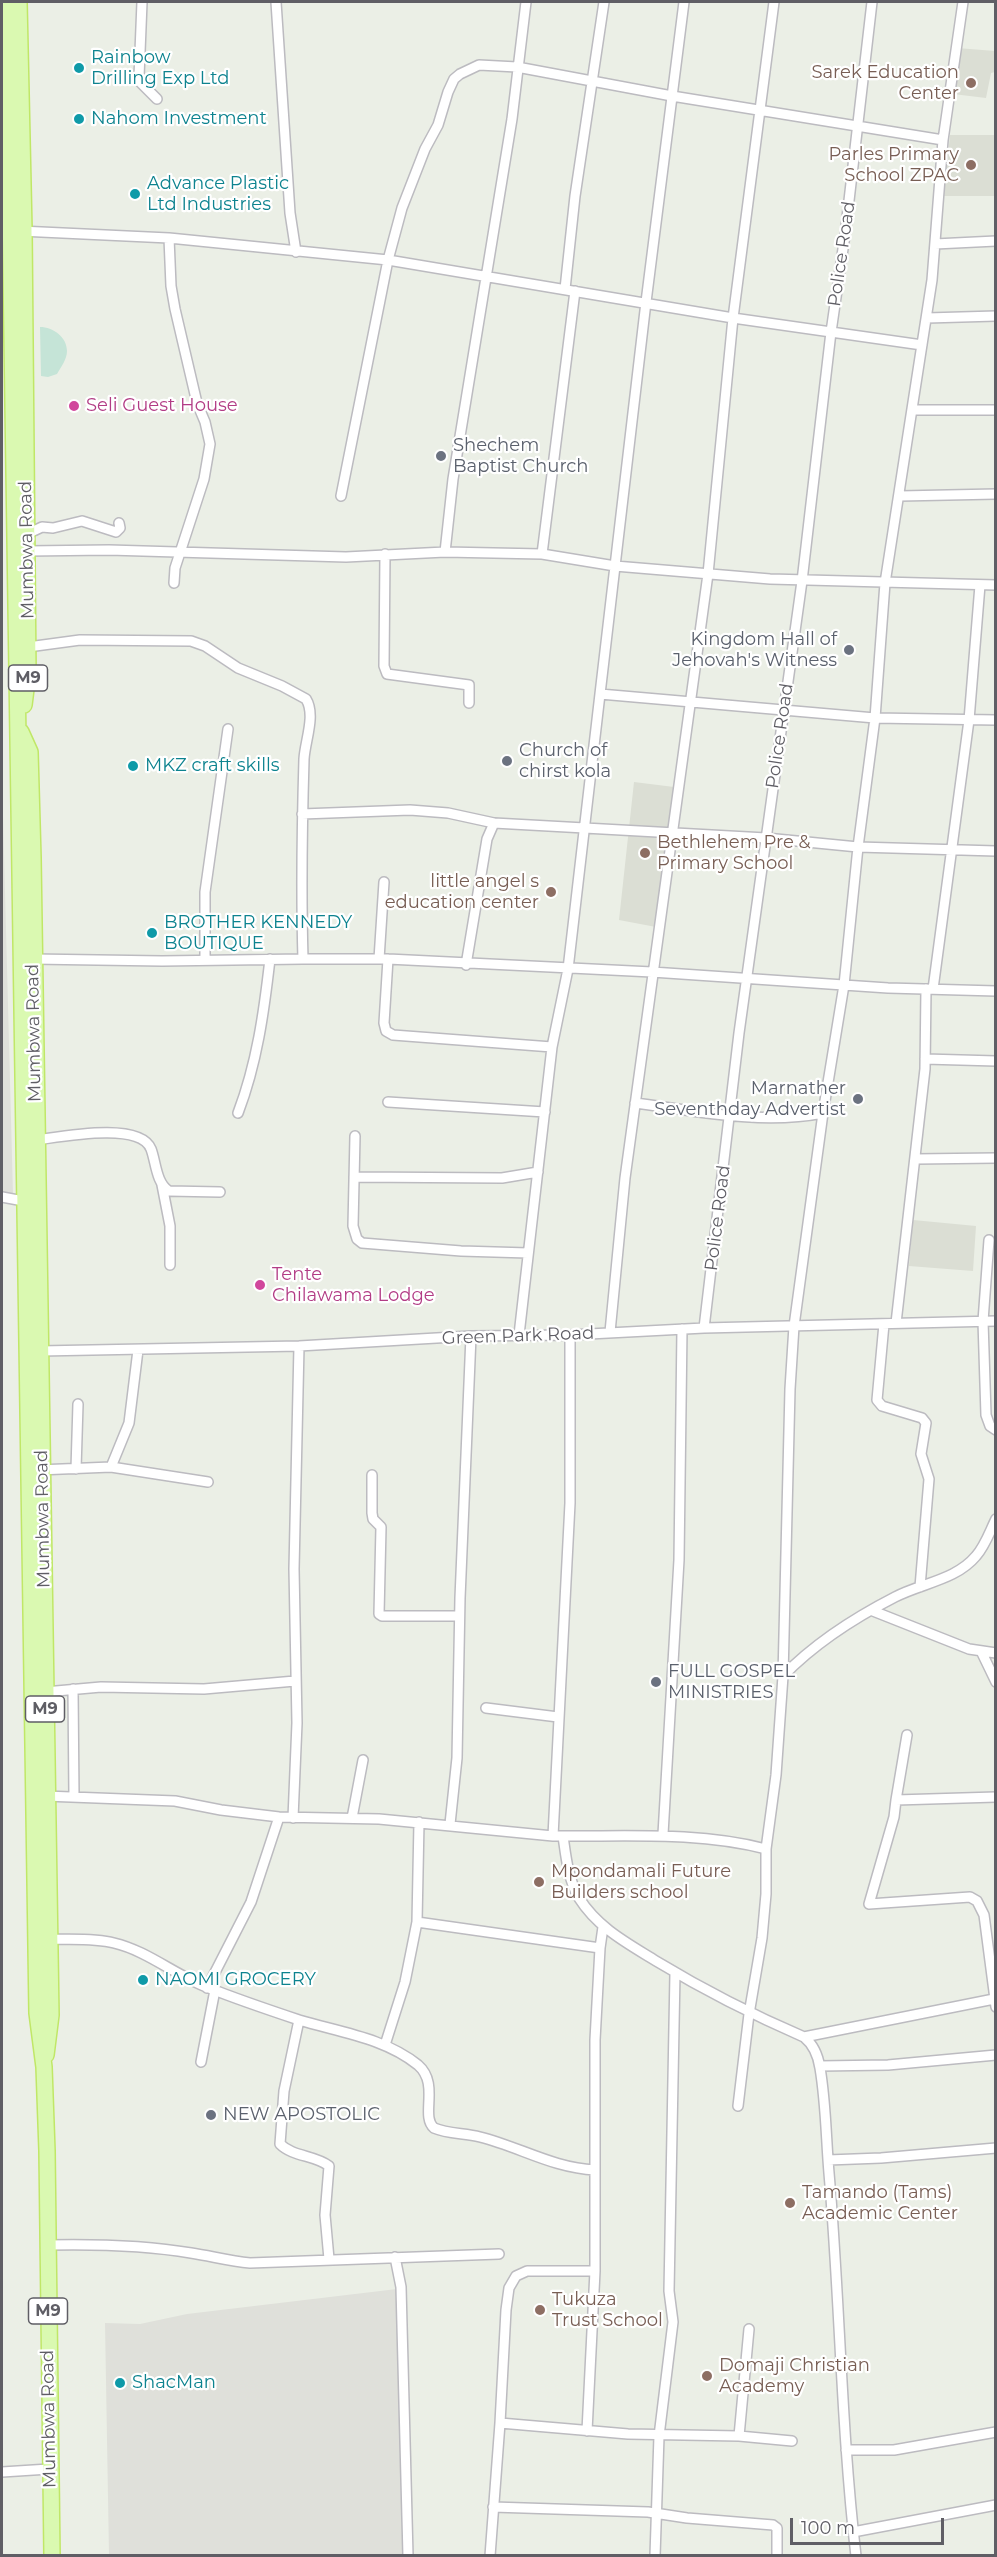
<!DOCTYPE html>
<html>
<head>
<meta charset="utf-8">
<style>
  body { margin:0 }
  #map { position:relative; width:997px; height:2557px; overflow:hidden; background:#ebefe6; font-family:Montserrat,sans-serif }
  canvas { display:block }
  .frame { position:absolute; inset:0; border:3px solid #5f5e65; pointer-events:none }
  .scale { position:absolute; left:790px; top:2518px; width:154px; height:27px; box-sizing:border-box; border:3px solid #5f5e65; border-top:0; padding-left:8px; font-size:18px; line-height:21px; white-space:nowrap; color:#5f5e65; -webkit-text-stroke:4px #fff; paint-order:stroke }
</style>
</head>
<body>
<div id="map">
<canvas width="997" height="2557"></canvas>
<div class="frame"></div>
<div class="scale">100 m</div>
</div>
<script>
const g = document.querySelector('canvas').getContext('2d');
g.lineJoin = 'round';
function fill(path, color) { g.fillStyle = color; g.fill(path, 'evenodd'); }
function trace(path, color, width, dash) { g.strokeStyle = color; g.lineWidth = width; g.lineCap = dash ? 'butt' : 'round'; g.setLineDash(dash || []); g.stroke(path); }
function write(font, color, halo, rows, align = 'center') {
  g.font = font + ' Montserrat,sans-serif'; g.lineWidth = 4.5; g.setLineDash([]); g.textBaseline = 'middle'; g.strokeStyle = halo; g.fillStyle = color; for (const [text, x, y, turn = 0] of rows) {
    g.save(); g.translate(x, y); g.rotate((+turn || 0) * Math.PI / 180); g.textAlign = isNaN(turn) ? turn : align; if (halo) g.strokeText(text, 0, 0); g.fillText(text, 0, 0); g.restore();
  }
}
fill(new Path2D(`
  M2,778L13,1195L2,1193Z
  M397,2289L403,2555H109L105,2323L140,2324L187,2314Z`), '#dfe0da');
fill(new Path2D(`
  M957,48L995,51V72L991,73L986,98L953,94Z
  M950,135H995V196H944Z
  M634,782L674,787L656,927L619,920Z
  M913,1220L976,1226L973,1271L909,1266Z`), '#dbded4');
fill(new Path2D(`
  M40,327C53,327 67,337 67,351C67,359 61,367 57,374L48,377L41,376Z`), '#c5e4d7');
const street = new Path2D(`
  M142,2L139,77L140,82L157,99
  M276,2L290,213L296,252
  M684,2L646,302L600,694L875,718L996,720
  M20,231L169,238L388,260L733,318L922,345
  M169,238L171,286L175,309L197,403L205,422L210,444L204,479L175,568L174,583
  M935,244L996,241
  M565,289L575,196L604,2
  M927,318L996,316
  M913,410H996
  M341,496L388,260L402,208L425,149L438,125L448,92L454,79L460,74L479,65L517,67L672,96L943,140
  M900,496L996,494
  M27,534L42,527L53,528L82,521L116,532L120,528L119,523
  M27,551L109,550L346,557L445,552L542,554L615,566L770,579L996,585
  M445,552L453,479L512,119L526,2
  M385,554L384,666L387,674L469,685V703
  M542,554L575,291
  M28,647L80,640L191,641L205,646L238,668L282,686L306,699C316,715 305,741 304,759C302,826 301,892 303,959H388L652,972L888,988L996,991
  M302,814L410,810L448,813L494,823
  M33,959L162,961L303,959
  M379,959L384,882
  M388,959L384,1023L386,1031L393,1035L552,1047
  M205,960V892L228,729
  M466,965L487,839L494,823L766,838L858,847L996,851
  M933,989L969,720L980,585
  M925,1059L996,1061
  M388,1102L545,1112
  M635,1103C696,1111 762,1125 823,1113
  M238,1113C257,1063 264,1012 270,959
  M355,1136L353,1226L357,1239L362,1243L461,1251L528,1253
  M36,1140C60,1137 140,1121 151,1149C156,1162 156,1183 169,1191L220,1192
  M916,1159L996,1158
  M354,1177L502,1178L538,1172
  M162,1185L170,1226V1265
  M2,1197L29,1202
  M989,1240L983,1321L986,1415L990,1426L996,1430
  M896,1323L925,1069L926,989
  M884,1324L877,1400L882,1406L922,1418L926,1423L921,1454L929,1479L920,1587
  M704,1328L739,1033L802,581L831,332L845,235L872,2
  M610,1332L625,1178L708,574L733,318L774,2
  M519,1335L552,1047L568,969L600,694
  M570,1335V1503L553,1836C624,1837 696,1831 766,1849
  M40,1351L299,1346L471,1336L570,1335L704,1328L996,1321
  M111,1467L129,1423L138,1350
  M76,1469L78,1404
  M38,1470L111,1467L208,1482
  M372,1475V1513L373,1519L381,1527L379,1614L382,1616H459
  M873,1611L969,1649L996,1653
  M981,1651L996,1682
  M783,1676C814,1644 856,1617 895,1597C922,1583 956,1580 976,1556C985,1546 990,1531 996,1519
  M73,1689L74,1797
  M45,1692L101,1687L204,1689L295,1681
  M486,1708L558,1717
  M45,1796L175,1801L221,1810L279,1817L379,1819L553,1836
  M996,1797L896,1800L894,1817L869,1904L970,1897L977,1901L984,1915L996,2007
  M896,1800L907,1735
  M293,1818L297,1723L294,1569L299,1346
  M352,1818L363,1760
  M450,1824L457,1758L460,1598L471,1336
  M663,1834L679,1560L682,1329
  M563,1836C566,1857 568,1879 579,1898C598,1928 627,1943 656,1961C704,1990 753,2015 804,2037C814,2045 818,2055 820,2068C826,2103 826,2138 829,2173C840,2300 841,2428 856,2556
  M417,1922L600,1948
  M50,1939C71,1940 94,1938 114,1943C148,1951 176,1976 209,1988C239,2000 269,2010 299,2020C339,2032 385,2038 418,2065C440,2084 420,2116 434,2128C448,2134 465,2133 480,2137C520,2147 553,2168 595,2170
  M207,1988L251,1902L279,1817
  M299,2020L284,2091L280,2144C293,2157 315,2155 329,2166L325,2215L329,2259
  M804,2037L994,1999
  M385,2045L405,1982L417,1922L419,1822
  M201,2062L215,1990
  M820,2066L888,2065L996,2055
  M738,2106L749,2014L762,1938L766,1894V1849L776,1775L783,1676L790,1389L794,1326L823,1113L844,985L858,847L875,718L885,583L932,280L943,140L963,2
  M828,2160L881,2158L996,2148
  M47,2245C94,2244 144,2245 191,2253C211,2256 229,2261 250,2263L499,2254
  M395,2257L401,2287L408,2556
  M500,2423L506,2310L509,2288L516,2276L527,2271H595
  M587,2431L595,2271V2040L600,1948L603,1927
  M739,2436L749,2329
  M846,2450H894L996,2432
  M2,2472L49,2469
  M493,2507L648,2512L687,2518L773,2525L777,2528V2556
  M853,2532L996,2505
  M490,2556L500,2423L628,2434L739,2436L792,2441
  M655,2556L659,2436L673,2322L669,2291L675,1973`);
const primary = new Path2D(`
  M7,2L37,2013L44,2067L47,2151L52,2556
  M19,2L24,230L28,673L24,705
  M21,732L30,752L33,858L51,2015L46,2055`);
trace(street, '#bcbbc0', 12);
trace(primary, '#c0e767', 18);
trace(street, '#fff', 9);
trace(primary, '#daf9b1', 15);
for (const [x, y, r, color] of [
  [79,68,6,"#0f9aa8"],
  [971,83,6,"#8d6e63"],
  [79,119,6,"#0f9aa8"],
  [971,165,6,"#8d6e63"],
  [135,194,6,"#0f9aa8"],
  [74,406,6,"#d1479c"],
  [441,456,6,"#6b7280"],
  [849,650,6,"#6b7280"],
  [507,761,6,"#6b7280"],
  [133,766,6,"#0f9aa8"],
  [645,853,6,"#8d6e63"],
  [551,892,6,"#8d6e63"],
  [152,933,6,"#0f9aa8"],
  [858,1099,6,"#6b7280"],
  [260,1285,6,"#d1479c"],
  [656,1682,6,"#6b7280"],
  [539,1882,6,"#8d6e63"],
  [143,1980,6,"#0f9aa8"],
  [211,2115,6,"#6b7280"],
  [790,2203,6,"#8d6e63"],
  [540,2310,6,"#8d6e63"],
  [707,2376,6,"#8d6e63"],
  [120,2383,6,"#0f9aa8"]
]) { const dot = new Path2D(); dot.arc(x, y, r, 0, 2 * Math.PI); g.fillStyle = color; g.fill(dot); trace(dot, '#fff', 2); }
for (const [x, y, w] of [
  [28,678,39],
  [45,1709,39],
  [48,2311,39]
]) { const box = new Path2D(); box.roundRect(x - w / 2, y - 13, w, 26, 4.5); g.fillStyle = '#fff'; g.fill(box); trace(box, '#5f5e65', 1.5); }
write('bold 16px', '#5f5e65', null, [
  ["M9",28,678],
  ["M9",45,1709],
  ["M9",48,2311]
]);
write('18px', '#0d838f', '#fff', [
  ["Rainbow",91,58],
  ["Drilling Exp Ltd",91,79],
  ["Nahom Investment",91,119],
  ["Advance Plastic",147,184],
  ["Ltd Industries",147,205],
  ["MKZ craft skills",145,766],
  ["BROTHER KENNEDY",164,923],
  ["BOUTIQUE",164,944],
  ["NAOMI GROCERY",155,1980],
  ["ShacMan",132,2383]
], 'left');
write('18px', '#785e54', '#fff', [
  ["Sarek Education",959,73,"right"],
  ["Center",959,94,"right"],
  ["Parles Primary",959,155,"right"],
  ["School ZPAC",959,176,"right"],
  ["Bethlehem Pre &",657,843],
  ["Primary School",657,864],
  ["little angel s",539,882,"right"],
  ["education center",539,903,"right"],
  ["Mpondamali Future",551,1872],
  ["Builders school",551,1893],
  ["Tamando (Tams)",802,2193],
  ["Academic Center",802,2214],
  ["Tukuza",552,2300],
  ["Trust School",552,2321],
  ["Domaji Christian",719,2366],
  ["Academy",719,2387]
], 'left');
write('18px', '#5f5e65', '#fff', [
  ["Police Road",842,254,-82],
  ["Mumbwa Road",27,550,-91],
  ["Police Road",780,736,-82],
  ["Mumbwa Road",34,1033,-91],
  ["Police Road",718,1218,-83],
  ["Green Park Road",518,1336,-2],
  ["Mumbwa Road",43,1519,-91],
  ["Mumbwa Road",49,2419,-91]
]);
write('18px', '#b23c85', '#fff', [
  ["Seli Guest House",86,406],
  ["Tente",272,1275],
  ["Chilawama Lodge",272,1296]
], 'left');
write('18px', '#5b616d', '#fff', [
  ["Shechem",453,446],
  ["Baptist Church",453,467],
  ["Kingdom Hall of",837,640,"right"],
  ["Jehovah's Witness",837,661,"right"],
  ["Church of",519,751],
  ["chirst kola",519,772],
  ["Marnather",846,1089,"right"],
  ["Seventhday Advertist",846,1110,"right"],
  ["FULL GOSPEL",668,1672],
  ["MINISTRIES",668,1693],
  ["NEW APOSTOLIC",223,2115]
], 'left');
</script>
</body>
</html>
